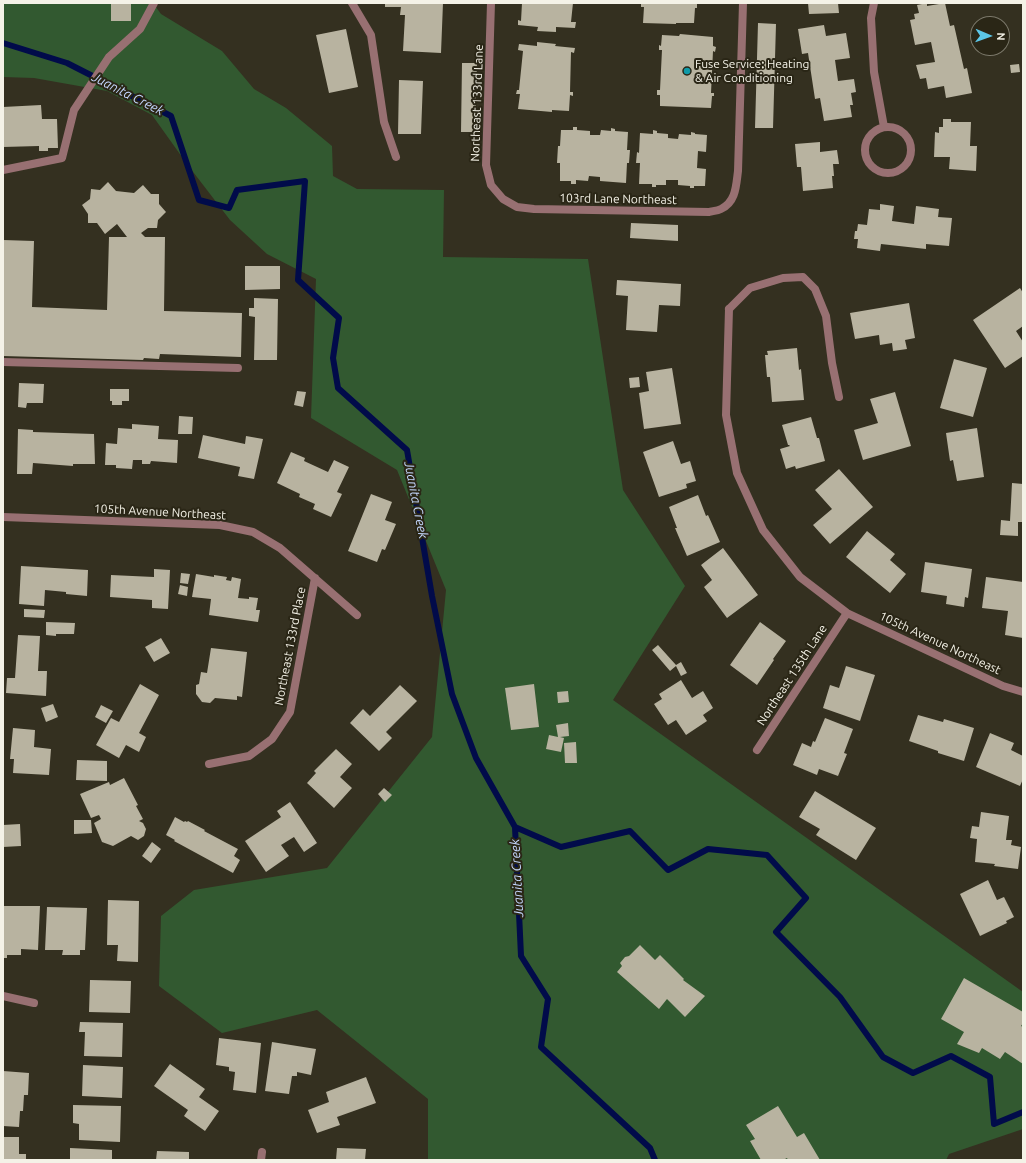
<!DOCTYPE html>
<html>
<head>
<meta charset="utf-8">
<style>
  body { margin:0 }
  #map { position:relative; width:1026px; height:1163px; overflow:hidden; background:#343020; font-family:Ubuntu,sans-serif }
  canvas { display:block }
  .frame { position:absolute; inset:0; border:4px solid #f4f2e7; pointer-events:none }
  .north { position:absolute; left:970px; top:16px; width:40px; height:40px; box-sizing:border-box; background:#2a2616; border:1px solid #7b786a; border-radius:50%; rotate:92deg; font-size:11px; font-weight:700; line-height:16px; text-align:center; color:#f4f2e7 }
  .north::after { content:''; display:block; margin:auto; width:14px; height:18px; background:#5cc7e8; clip-path:polygon(50% 0,100% 100%,50% 72%,0 100%) }
</style>
</head>
<body>
<div id="map">
<canvas width="1026" height="1163"></canvas>
<div class="frame"></div>
<div class="north">N</div>
</div>
<script>
const g = document.querySelector('canvas').getContext('2d');
g.lineJoin = 'round';
function fill(path, color) { g.fillStyle = color; g.fill(path, 'evenodd'); }
function trace(path, color, width, dash) { g.strokeStyle = color; g.lineWidth = width; g.lineCap = dash ? 'butt' : 'round'; g.setLineDash(dash || []); g.stroke(path); }
function write(font, color, halo, rows, align = 'center') {
  g.font = font + ' Ubuntu,sans-serif'; g.lineWidth = 4; g.setLineDash([]); g.textBaseline = 'middle'; g.strokeStyle = halo; g.fillStyle = color; for (const [text, x, y, turn = 0] of rows) {
    g.save(); g.translate(x, y); g.rotate((+turn || 0) * Math.PI / 180); g.textAlign = isNaN(turn) ? turn : align; if (halo) g.strokeText(text, 0, 0); g.fillText(text, 0, 0); g.restore();
  }
}
fill(new Path2D(`
  M3,3H153L161,14L222,51L254,89L286,108L332,146L333,176L357,189L444,190L443,257L588,259L623,490L685,586L613,700L1023,992V1129L949,1154L946,1160H428V1099L317,1010L222,1033L159,986L161,916L194,890L327,868L432,737L446,590L397,470L311,418L316,279L267,254L230,220L187,164L152,115L107,91L34,78L3,77Z`), '#325930');
trace(new Path2D(`
  M3,43L67,63L171,116L199,200L229,208L237,190L305,181L298,280L339,318L333,358L338,388L407,450L432,596L452,694L476,758L515,827L521,956L548,999L541,1047L650,1148L655,1160
  M515,827L561,847L630,831L668,870L708,849L767,855L806,898L776,932L840,997L883,1057L913,1073L951,1056L990,1077L994,1124L1023,1112`), '#010b4a', 6);
fill(new Path2D(`
  M111,3H131V21H111Z
  M385,3H443L441,53L403,51L405,15H400L401,7H385Z
  M522,3H573L571,22H576L575,28L556,27V32L537,31L538,27L518,25V20L521,21Z
  M641,3H695V4H697V8H695L694,23H676V24L643,23L644,7H641Z
  M808,3H838L839,13L809,14Z
  M927,3V6L945,3L950,26L954,25L964,69L967,68L972,93L946,98L944,86L928,89L926,78L920,79L916,65L935,62L931,42L915,45L910,20L915,19L914,14L919,13L917,5Z
  M758,23L776,24L773,128H755Z
  M824,25L826,36L846,33L850,58L835,60L838,81L854,79L856,92L851,93L853,105H850L852,117L824,121L820,98L815,99L808,53L802,54L798,29Z
  M346,29L358,87L329,93L316,35Z
  M680,34L713,37V46L716,47L715,52L713,51L711,93H714V96H712L711,108L660,106V95H657V90H660L662,50H659V45L661,46L662,35L679,36Z
  M537,42L556,44L555,46L575,48L574,53L571,52L570,92H573V96L570,95L569,111L552,110V112L518,109L520,94H516L517,90H519L523,51L518,50L519,44L537,46Z
  M462,63H477L475,132H461Z
  M1019,64L1020,72L1011,73L1010,65Z
  M399,80L423,81L421,134H398Z
  M41,105L42,119H57L58,148H48V151H39V146L3,147V107Z
  M943,119H951V122H971L970,146H977L976,171L949,169L950,157H934L935,132L939,133V127H943Z
  M573,127H577V130L590,131V135H600L601,130L611,131V128L615,129V131L628,132L627,150H630L629,163H627L626,183L600,181V177L589,176L588,181L576,180V184H571V181H560V163H557L558,146H560L561,130H573Z
  M653,130L657,131V133L668,134V138L678,139L679,134L691,135V132L695,133V134L707,135L706,152L698,151L697,168L706,169L705,186H694V188H690V186L678,185V180H666V185H656V187H652V184H639L640,163H636L637,152L639,153L640,133L653,134Z
  M820,142V152L837,150L839,164H833L834,176H832L833,188L803,191L801,167H797L795,144Z
  M108,182L116,191L134,193L143,185L151,194H159V204L166,212L158,220L157,228H148L141,233L145,237H165L164,311L242,313L241,357L160,354L159,359L144,358L143,360L3,356V240L34,241L32,307L107,310L109,237H127L117,224L105,234L97,223H88V214L82,205L90,199L91,189L100,190Z
  M880,204L894,206L892,221L914,224L916,206L939,209L938,217L952,218L949,246L926,244V249L881,244L880,251L857,248L858,239H854L855,231H857L858,224L867,225L869,209L880,210Z
  M631,223L678,225V241L630,238Z
  M245,266H280V289L245,290Z
  M617,280L681,284L680,306L659,305L657,332L626,330L628,296L616,295Z
  M1020,288L1023,293V326L1016,331L1023,342V356L1005,368L973,320Z
  M254,298L278,299L277,360H254L255,317L249,316V308H254Z
  M909,303L915,338L905,340L907,349L893,351L892,343L880,345L879,335L855,339L850,313Z
  M797,348L799,370L801,369L804,400L772,402L770,377H767L765,355H768L767,351Z
  M954,359L987,368L973,417L940,408Z
  M672,368L681,424L644,429L639,393L649,391L646,372Z
  M639,377L640,387L630,388L629,378Z
  M19,383L44,384L43,403H27L26,408L18,407Z
  M110,389H129V401H122V405H112V401H110Z
  M297,391L306,392L303,407L294,405Z
  M895,392L911,446L863,460L854,430L878,423L870,399Z
  M179,416L193,417L192,434H178Z
  M811,417L817,438H819L825,461L796,469L795,466L786,469L780,449L790,446L789,445H788L782,425Z
  M132,424L159,426L158,439L178,440L177,463L151,461L150,464H142V460H133L132,469L116,468V465H105L106,443L117,444L118,428L132,429Z
  M977,428L984,477L957,481L953,460L950,461L946,433Z
  M18,429L33,430V432L94,434L95,464H73V466L33,463L32,474H17Z
  M203,435L245,444L246,436L263,439L254,479L238,476L240,467L198,458Z
  M673,441L681,464L690,461L696,481L686,484L687,488L659,497L643,452Z
  M291,452L305,458L304,461L328,472L334,460L349,467L337,492L342,494L331,517L313,509L315,504L299,497L300,494L277,483Z
  M839,469L873,507L830,544L813,525L832,509L815,490Z
  M1012,483L1023,484V522H1018V536L1000,535L1001,520L1010,521Z
  M371,494L392,502L385,520L396,524L385,550L382,549L377,562L348,551Z
  M698,495L706,516L708,515L720,542L687,556L675,528H677L669,507Z
  M867,531L895,554L890,560L906,574L890,593L846,557Z
  M723,548L758,595L727,618L704,587L712,580L701,565Z
  M925,562L972,569L968,598L965,597L964,607L946,604L947,596L921,592Z
  M21,566L88,570L87,596L66,594V592L45,590L44,606L19,604Z
  M154,569L170,570L168,609L152,608V600L110,597L111,575L154,577Z
  M181,573L190,574L188,584L180,583Z
  M196,574L214,577V575L227,577L226,580L231,581L232,577L241,579L238,598L249,599V597L258,598L256,610H260L258,622L209,615L211,599L192,597Z
  M986,577L1023,582V638L1005,635L1008,611L982,608Z
  M180,585L188,587L187,596L178,594Z
  M24,609L45,610L44,618L24,617Z
  M46,622L75,623L74,634H56V636L46,635Z
  M760,622L786,641L773,659L774,660L757,685L730,665Z
  M18,635L40,636L38,671H47L46,696L6,693L7,678H15Z
  M161,638L170,653L154,662L145,647Z
  M658,645L676,665L681,662L687,673L681,676L676,666L670,671L652,650Z
  M211,648L247,652L242,697L237,696V700L215,698L210,703L202,702L196,694V685L199,684L201,672L207,673Z
  M846,666L875,675L860,721L823,708L830,685L839,688Z
  M681,680L692,698L703,691L713,708L703,715L707,721L686,735L676,720L668,725L654,704L662,699L659,694Z
  M140,684L159,695L139,733L146,737L139,752L126,745L119,758L96,745L111,718L119,722Z
  M534,684L539,727L511,730L505,688Z
  M400,685L417,701L386,732L392,738L379,751L350,723L363,709L370,716Z
  M568,691L569,702L558,703L557,692Z
  M53,704L58,717L46,722L41,708Z
  M101,705L113,711L106,723L95,717Z
  M918,715L943,722L944,719L974,728L964,761L938,753V751L909,741Z
  M825,718L853,729L844,753L847,754L838,776L819,769L817,775L793,765L802,743L811,747L813,741L815,742Z
  M568,723L569,736L560,737L564,738L561,752L546,749L549,735L558,737L556,725Z
  M13,728L35,730L34,747L51,749L49,775L13,773L14,759H10Z
  M990,733L1014,743L1011,750L1023,756V779L1020,786L976,767Z
  M576,742L577,763H565L564,743Z
  M336,749L352,764L340,777L352,788L334,808L307,783L316,773L314,771Z
  M77,760L107,761V781L76,780Z
  M124,778L138,805L136,806L143,819L139,821L143,823L146,829L144,836L138,840L131,836L113,846L102,842L94,823L101,819L99,815L91,818L80,794L109,782L110,785Z
  M384,788L392,795L385,802L378,794Z
  M815,791L876,828L856,860L816,835L820,829L799,817Z
  M290,802L317,843L304,852L294,837L281,845L289,856L266,872L245,841L281,817L277,811Z
  M981,812L1009,816L1006,840H1012L1011,845L1021,847L1018,869L994,866L995,864L975,862L977,839L970,838L972,826L979,827Z
  M175,817L184,822L185,821L187,822L188,821L205,830L204,831L238,849L234,856L240,860L233,873L174,841L175,840L166,835Z
  M74,820H91L92,833L74,834Z
  M20,824L21,846L3,847V825Z
  M152,842L161,849L151,863L142,856Z
  M988,880L997,900L1004,897L1014,917L1006,921L1007,923L980,936L960,894Z
  M108,900L139,901L138,962L117,961L118,945H107Z
  M3,906H40L38,950L21,949V955H7V958H3Z
  M47,907L87,908L85,950H80V955H62L63,950H45Z
  M640,945L655,960L660,955L684,979L683,980L705,996L685,1017L667,999L659,1009L617,972L622,966L620,963L625,957L629,956Z
  M964,978L1023,1012V1023L1021,1026L1023,1027V1064L1005,1052L1000,1059L982,1048L979,1053L957,1044L964,1032L941,1019Z
  M90,980L131,981L130,1013L89,1012Z
  M80,1022L123,1023L122,1057L84,1056L85,1032H79Z
  M219,1038L261,1043L256,1093L233,1090L235,1072L229,1071V1067L216,1065Z
  M272,1042L316,1049L311,1075L297,1072V1076H292L289,1094L265,1091Z
  M170,1064L205,1089L199,1097L219,1111L205,1131L184,1116L188,1110L154,1086Z
  M83,1065L123,1067L122,1098L82,1096Z
  M3,1071L29,1073L28,1095H24L23,1111H20L19,1127L3,1126Z
  M366,1077L376,1103L337,1117L340,1125L317,1133L308,1110L329,1102L326,1092Z
  M73,1105L121,1106L120,1142L79,1140V1124L73,1123Z
  M778,1106L797,1137L804,1133L820,1160H788L787,1158L783,1160H761L750,1141L755,1139L746,1125Z
  M3,1137H19V1154H26V1160H3Z
  M70,1148L112,1150V1160H70Z
  M337,1148L366,1149L365,1160H336Z
  M157,1151L189,1152V1160H156Z`), '#b8b3a0');
trace(new Path2D(`
  M352,3L371,35L384,122L396,157
  M3,170L62,158L74,110L109,57L140,29L154,3
  M729,309L750,288L783,278L803,277L815,289L826,316L832,363L839,397
  M3,362L238,368`), '#987072', 8);
trace(new Path2D(`
  M491,3L486,165L491,185L503,199L517,207L534,209L709,212C712,211 717,211 721,209C736,202 736,186 738,171L743,3
  M874,3L871,18L874,72L884,127
  M865 150a23 23 0 1 1 46 0a23 23 0 1 1-46 0Z
  M729,309L726,415L737,473L763,530L800,577L847,613L1003,686L1023,692
  M3,517L220,525L253,532L280,548L357,615
  M757,750L847,613
  M209,764L249,756L272,739L290,712L315,578
  M3,996L34,1003
  M261,1160L262,1152`), '#987072', 8);
for (const [x, y, r, color] of [
  [687,71,4,"#0f9aa8"]
]) { const dot = new Path2D(); dot.arc(x, y, r, 0, 2 * Math.PI); g.fillStyle = color; g.fill(dot); trace(dot, '#2a2616', 1.5); }
write('12px', '#f4f2e7', '#2a2616', [
  ["Fuse Service: Heating",695,64],
  ["& Air Conditioning",695,78]
], 'left');
write('12px', '#f4f2e7', '#2a2616', [
  ["Northeast 133rd Lane",477,103,-88],
  ["103rd Lane Northeast",618,199,1],
  ["105th Avenue Northeast",160,512,3],
  ["105th Avenue Northeast",940,643,25],
  ["Northeast 133rd Place",290,646,-79],
  ["Northeast 135th Lane",792,675,-57]
]);
write('italic 13px', '#c5d8ff', '#2a2616', [
  ["Juanita Creek",128,94,27],
  ["Juanita Creek",416,500,79],
  ["Juanita Creek",517,878,-93]
]);
</script>
</body>
</html>
